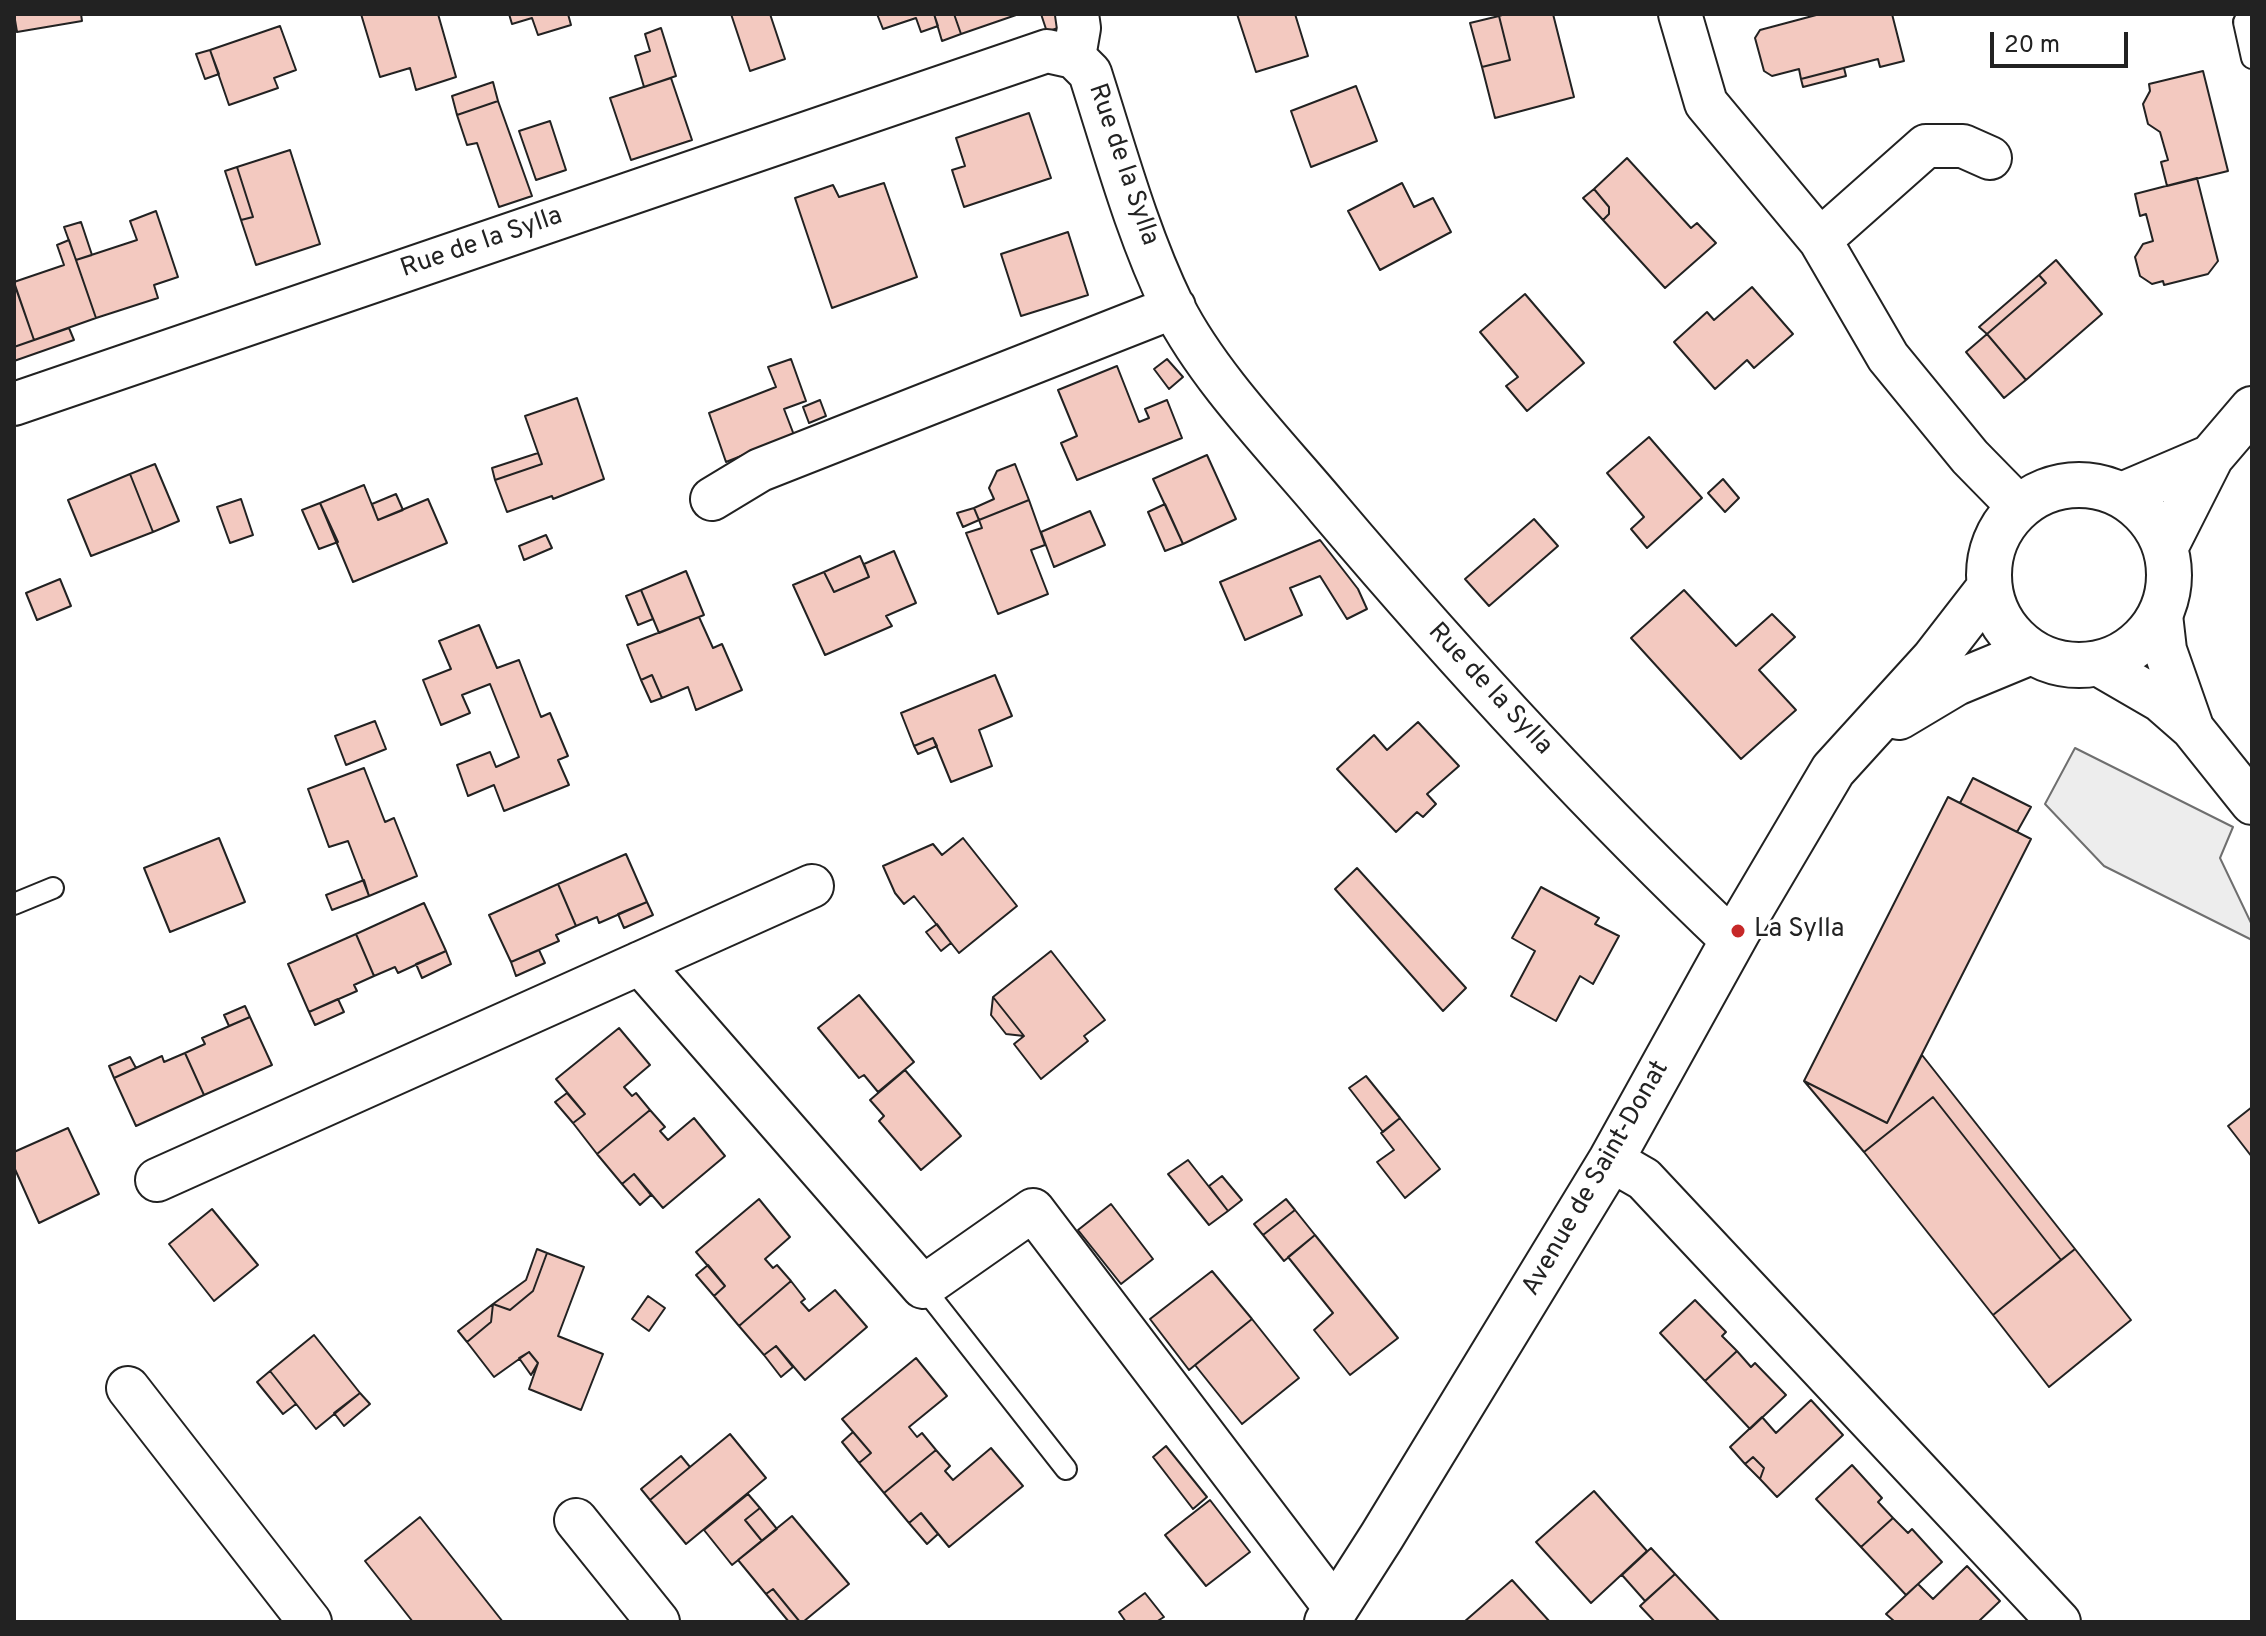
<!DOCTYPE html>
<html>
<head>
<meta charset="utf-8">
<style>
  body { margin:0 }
  #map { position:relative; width:2266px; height:1636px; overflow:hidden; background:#fff; font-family:Overpass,sans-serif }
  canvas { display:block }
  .frame { position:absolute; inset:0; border:16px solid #222; pointer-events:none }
  .scale { position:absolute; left:1990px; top:32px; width:138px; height:36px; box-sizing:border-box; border:4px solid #222; border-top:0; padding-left:10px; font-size:24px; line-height:28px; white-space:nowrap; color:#222; -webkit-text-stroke:6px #fff; paint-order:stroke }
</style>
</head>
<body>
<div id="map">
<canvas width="2266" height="1636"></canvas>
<div class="frame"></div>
<div class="scale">20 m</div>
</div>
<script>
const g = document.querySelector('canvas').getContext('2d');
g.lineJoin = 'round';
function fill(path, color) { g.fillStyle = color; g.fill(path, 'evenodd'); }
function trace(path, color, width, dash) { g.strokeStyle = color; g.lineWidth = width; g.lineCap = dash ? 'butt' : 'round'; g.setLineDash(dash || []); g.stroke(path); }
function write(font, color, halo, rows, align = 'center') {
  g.font = font + ' Overpass,sans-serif'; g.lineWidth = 6; g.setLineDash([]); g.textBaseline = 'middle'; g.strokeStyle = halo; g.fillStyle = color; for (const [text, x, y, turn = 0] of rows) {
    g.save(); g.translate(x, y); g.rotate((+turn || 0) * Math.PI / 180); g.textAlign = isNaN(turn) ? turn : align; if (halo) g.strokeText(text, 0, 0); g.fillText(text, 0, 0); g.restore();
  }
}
const parking = new Path2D(`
  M2075,748L2233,827L2220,858L2252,925V940L2104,866L2045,804Z`);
fill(parking, '#ededed');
trace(parking, '#6f6f6f', 2);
const building = new Path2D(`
  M14,14H81L82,21L17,32Z
  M361,14H438L456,77L416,90L410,68L380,77Z
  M509,14H568L571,25L538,35L532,18L512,24Z
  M731,14H770L785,59L750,71Z
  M877,14H934L938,26L921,32L916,18L883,29Z
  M934,14H954L961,34L942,41Z
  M954,14H1019L961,34Z
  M1041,14H1059L1063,26L1047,32Z
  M1237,14H1295L1308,56L1256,72Z
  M1505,14H1553L1574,97L1495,118L1482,67L1510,60L1499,16Z
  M1820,14H1892L1904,61L1880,67L1878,59L1801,79L1799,69L1772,76L1764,71L1755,38L1760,30Z
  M1499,16L1510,60L1482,67L1470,23Z
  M280,26L296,70L274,78L278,88L229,105L210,50Z
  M661,28L676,76L644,87L635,56L650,51L645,34Z
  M210,50L219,74L205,79L196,54Z
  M1844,68L1846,76L1803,87L1801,79Z
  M2203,71L2228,171L2167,186L2161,162L2168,160L2160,132L2148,124L2143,104L2150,91L2149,84Z
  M671,78L692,140L631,160L610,98Z
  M493,82L498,101L457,115L452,96Z
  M1356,86L1377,141L1311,167L1291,111Z
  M498,101L532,196L499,207L477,143L467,145L457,115Z
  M1029,113L1051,178L964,207L952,170L965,166L956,138Z
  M550,121L566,170L536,180L519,131Z
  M290,150L320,244L256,265L241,220L253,217L237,167Z
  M1627,158L1691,228L1697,223L1716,243L1665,288L1603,220L1609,214V207L1594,189Z
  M237,167L253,217L241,220L225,171Z
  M2197,178L2218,261L2208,274L2164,285L2163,281L2152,284L2140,276L2135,257L2143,244L2153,241L2146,214L2140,216L2135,194Z
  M884,183L917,277L832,308L795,198L833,185L839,197Z
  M1402,183L1414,207L1433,198L1451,232L1380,270L1348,211Z
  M1594,189L1609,207V214L1603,220L1583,198Z
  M156,211L178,277L154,285L158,298L96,318L76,260L137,240L130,221Z
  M81,222L92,255L76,260L64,227Z
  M1068,232L1088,295L1021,316L1001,254Z
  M69,240L96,318L34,340L14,282L64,265L57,245Z
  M2056,260L2102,314L2026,380L1987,334L2046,283L2039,275Z
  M2039,275L2046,283L1987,334L1979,327Z
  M14,283L34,340L14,347Z
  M1752,287L1793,334L1754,368L1747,360L1715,389L1674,342L1707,312L1714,320Z
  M1525,294L1584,363L1527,411L1506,386L1518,377L1480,332Z
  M69,328L74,340L14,361V347Z
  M1987,334L2026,380L2004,398L1966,352Z
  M791,359L806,401L784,409L794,435L726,462L709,413L776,387L768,367Z
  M1167,359L1183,377L1169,389L1154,369Z
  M1117,366L1139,422L1149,418L1145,409L1167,400L1182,438L1077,480L1061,443L1077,436L1058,390Z
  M577,398L604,479L553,499L552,496L507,512L495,480L542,464L525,416Z
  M820,400L826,416L809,423L803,407Z
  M1649,437L1702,498L1647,548L1631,529L1644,517L1607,473Z
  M538,453L542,464L495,480L492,468Z
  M1207,455L1236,519L1183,544L1153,479Z
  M155,464L179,521L153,532L130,474Z
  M1015,464L1029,500L979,520L974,508L994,499L989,488L997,471Z
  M130,474L153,532L91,556L68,500Z
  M1723,479L1739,498L1725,512L1708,493Z
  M364,485L378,520L428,499L447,543L353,582L320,503Z
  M396,494L403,510L378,520L372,504Z
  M241,499L253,535L230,543L217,507Z
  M1029,500L1045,545L1031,550L1048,594L998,614L966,533L982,528L979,520Z
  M320,503L338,542L319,549L302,510Z
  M1165,504L1183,544L1165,551L1148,512Z
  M974,508L979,520L963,527L957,513Z
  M1090,511L1105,545L1054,567L1041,532Z
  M1534,519L1558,546L1489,606L1465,579Z
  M546,535L552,548L524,560L519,546Z
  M1320,540L1358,589L1367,609L1347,619L1320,576L1290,588L1302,615L1245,640L1220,582Z
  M894,551L916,603L886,616L892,626L825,655L793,585L824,572L834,592L869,577L864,564Z
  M860,556L869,577L834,592L824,572Z
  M686,571L704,615L659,633L641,590Z
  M60,579L71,606L37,620L26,593Z
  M641,590L653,619L638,625L626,596Z
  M1684,590L1736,646L1772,614L1795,637L1759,670L1796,710L1741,759L1631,638Z
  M699,617L713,648L722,644L742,690L696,710L688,687L662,698L652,675L641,680L627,645Z
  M479,625L497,668L519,660L541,717L550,713L568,756L558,760L569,785L504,811L494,785L468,796L457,765L490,752L496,767L519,757L490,684L462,695L470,713L441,725L423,680L451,669L439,641Z
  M652,675L662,698L651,702L641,680Z
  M995,675L1012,716L979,730L992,766L951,782L933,738L914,746L901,713Z
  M375,721L386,749L346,765L335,736Z
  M1418,722L1459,766L1427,794L1436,804L1423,817L1417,812L1396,832L1337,769L1374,735L1387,750Z
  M933,738L937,746L918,754L914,746Z
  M364,768L385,822L394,818L417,876L369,896L348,841L329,847L308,789Z
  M1973,778L2031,807L2017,832L1960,803Z
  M1948,797L2031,839L1887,1123L1804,1081Z
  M219,838L245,902L170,932L144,868Z
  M963,838L1017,906L959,953L914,896L904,904L895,893L883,866L933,844L942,855Z
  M626,854L647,902L599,923L597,917L576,926L558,884Z
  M1357,868L1466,988L1443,1011L1335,889Z
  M364,880L369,896L332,910L326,895Z
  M558,884L576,926L556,935L559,941L511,962L489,915Z
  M1541,887L1599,918L1595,924L1619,936L1593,984L1580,976L1556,1021L1511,996L1535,951L1512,938Z
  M647,902L653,915L624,928L618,914Z
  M424,903L446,951L398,973L395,967L374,976L356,934Z
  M937,924L951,943L941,951L926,932Z
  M356,934L374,976L354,985L357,991L309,1012L288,964Z
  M539,950L545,963L516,976L511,962Z
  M446,951L451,964L422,978L416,964Z
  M1051,951L1105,1020L1084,1036L1088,1041L1041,1079L1014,1044L1024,1036L993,997Z
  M859,995L914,1062L878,1092L864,1075L859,1078L818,1028Z
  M993,997L1024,1036L1006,1034L991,1015Z
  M338,999L344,1012L315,1025L309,1012Z
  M245,1006L250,1017L229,1026L224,1015Z
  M250,1017L272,1065L204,1095L185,1053L205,1044L202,1038Z
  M619,1028L650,1065L624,1087L632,1096L636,1093L650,1110L597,1154L573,1123L585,1114L556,1079Z
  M185,1053L204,1095L136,1126L114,1078L162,1056L164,1062Z
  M1922,1055L2075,1249L2061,1260L1933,1097L1864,1152L1804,1081L1887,1123Z
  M130,1057L136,1068L114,1078L109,1066Z
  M905,1070L961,1136L921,1170L879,1121L884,1116L870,1100Z
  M1366,1076L1400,1118L1383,1132L1349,1088Z
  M567,1093L585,1114L573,1123L555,1102Z
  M1933,1097L2061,1260L1993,1315L1864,1152Z
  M2252,1107V1157L2228,1126Z
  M650,1110L665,1127L660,1131L668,1140L694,1118L725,1156L663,1208L634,1174L622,1184L597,1154Z
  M1400,1118L1440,1169L1405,1198L1377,1162L1394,1150L1381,1133Z
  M68,1128L99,1194L39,1223L14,1167V1152Z
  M1188,1160L1228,1211L1209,1225L1168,1174Z
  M634,1174L651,1195L640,1205L622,1184Z
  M1222,1176L1242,1200L1228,1211L1209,1186Z
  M759,1199L790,1237L765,1259L773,1268L777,1265L791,1281L739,1326L714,1296L725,1286L696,1252Z
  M1286,1199L1295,1210L1263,1235L1254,1224Z
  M1111,1204L1153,1259L1121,1284L1078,1230Z
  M212,1209L258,1265L214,1301L169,1244Z
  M1295,1210L1315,1235L1284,1261L1263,1235Z
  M1315,1235L1398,1338L1350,1375L1314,1330L1333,1313L1288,1257Z
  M537,1249L547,1253L533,1291L510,1310L493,1304L526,1280Z
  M2075,1249L2131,1320L2049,1387L1993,1315Z
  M547,1253L584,1267L558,1336L603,1354L581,1410L529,1389L538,1363L529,1352L494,1377L467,1342L491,1322L493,1304L510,1310L533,1291Z
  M708,1265L725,1286L714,1296L696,1275Z
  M1212,1271L1252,1319L1189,1370L1150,1319Z
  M791,1281L805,1299L801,1302L809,1311L835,1290L867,1327L805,1380L776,1346L764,1355L739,1326Z
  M648,1296L665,1308L649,1331L632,1319Z
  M1695,1300L1726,1332L1722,1336L1737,1351L1705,1381L1660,1333Z
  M493,1304L491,1322L467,1342L458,1331Z
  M1252,1319L1299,1378L1242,1424L1195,1365Z
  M314,1335L360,1393L316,1429L270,1371Z
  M776,1346L793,1367L781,1377L764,1355Z
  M1737,1351L1751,1367L1755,1363L1786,1395L1750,1429L1705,1381Z
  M529,1352L538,1363L531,1375L519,1358Z
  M916,1358L947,1396L909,1427L917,1437L922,1433L936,1450L884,1493L859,1463L871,1453L842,1419Z
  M270,1371L296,1404L283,1414L257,1382Z
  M360,1393L370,1404L344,1426L334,1413Z
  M1811,1400L1843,1435L1777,1497L1760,1479L1764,1468L1753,1457L1745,1464L1730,1447L1762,1417L1776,1433Z
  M853,1432L871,1453L859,1463L842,1442Z
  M730,1434L766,1478L686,1544L650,1500Z
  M1166,1446L1207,1497L1193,1509L1153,1457Z
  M991,1448L1023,1486L949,1547L921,1513L909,1523L884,1493L936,1450L950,1466L945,1471L953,1480Z
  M681,1456L690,1467L650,1500L641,1489Z
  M1753,1457L1764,1468L1760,1479L1745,1464Z
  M1852,1465L1882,1498L1878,1502L1893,1518L1861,1547L1816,1499Z
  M1594,1491L1647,1551L1591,1603L1536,1542Z
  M748,1494L760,1508L745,1520L762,1541L732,1565L704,1530Z
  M1210,1500L1250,1552L1206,1586L1165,1535Z
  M760,1508L777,1529L762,1541L745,1520Z
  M921,1513L938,1534L927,1544L909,1523Z
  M792,1516L849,1584L803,1622H800L773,1589L766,1594L738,1560Z
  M420,1517L503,1622H413L365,1561Z
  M1893,1518L1908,1533L1912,1529L1942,1562L1906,1595L1861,1547Z
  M1651,1548L1675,1574L1645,1601L1622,1575Z
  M1967,1566L2000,1601L1978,1622H1895L1886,1614L1918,1584L1933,1599Z
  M1675,1574L1720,1622H1655L1640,1606Z
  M1512,1580L1550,1622H1464Z
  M773,1589L800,1622H789L766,1594Z
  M1145,1593L1164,1617L1156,1622H1126L1119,1612Z`);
fill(building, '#f3c9c0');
trace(building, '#222', 2);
const lane = new Path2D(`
  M2244,22L2252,58
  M14,904L53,888
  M923,1287L1066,1469`);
const street = new Path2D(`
  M1680,14L1706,103L1820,240L1888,357L1970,457L2019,507
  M1074,57L1079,28L1077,14
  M1820,240L1926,146H1963L1990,158
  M14,404L1047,51L1074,57L1090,73C1115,151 1137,233 1173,307C1209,378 1277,447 1328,508C1456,659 1590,805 1733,941
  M712,499L760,470L1174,307
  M2161,615L2165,650L2192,727
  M2098,664L2160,700L2192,728L2252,803
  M640,963L923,1287L1033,1210L1336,1609
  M1611,1160L1644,1179L2059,1622
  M157,1180L812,886
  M128,1388L310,1622
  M576,1520L658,1622`);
const secondary = new Path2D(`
  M1989 575a90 90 0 1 1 180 0a90 90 0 1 1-180 0Z
  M2122,495L2211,457
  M2166,546L2211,457L2252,409
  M1899,717L1956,683L2031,652
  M1327,1622L1382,1536L1611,1160L1738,931L1833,770L1934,659L1989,588`);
trace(lane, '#222', 24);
trace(street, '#222', 46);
trace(secondary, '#222', 48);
trace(lane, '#fff', 20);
trace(street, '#fff', 42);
trace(secondary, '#fff', 44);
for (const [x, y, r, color] of [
  [1738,931,8,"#c62828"]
]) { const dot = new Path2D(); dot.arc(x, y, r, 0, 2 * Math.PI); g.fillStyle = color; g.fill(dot); trace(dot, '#fff', 3); }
write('26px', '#222', '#fff', [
  ["Rue de la Sylla",1122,165,71],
  ["Rue de la Sylla",482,244,-19],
  ["Rue de la Sylla",1489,690,47],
  ["Avenue de Saint-Donat",1597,1179,-60]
]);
write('26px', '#222', '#fff', [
  ["La Sylla",1754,931]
], 'left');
</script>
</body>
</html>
